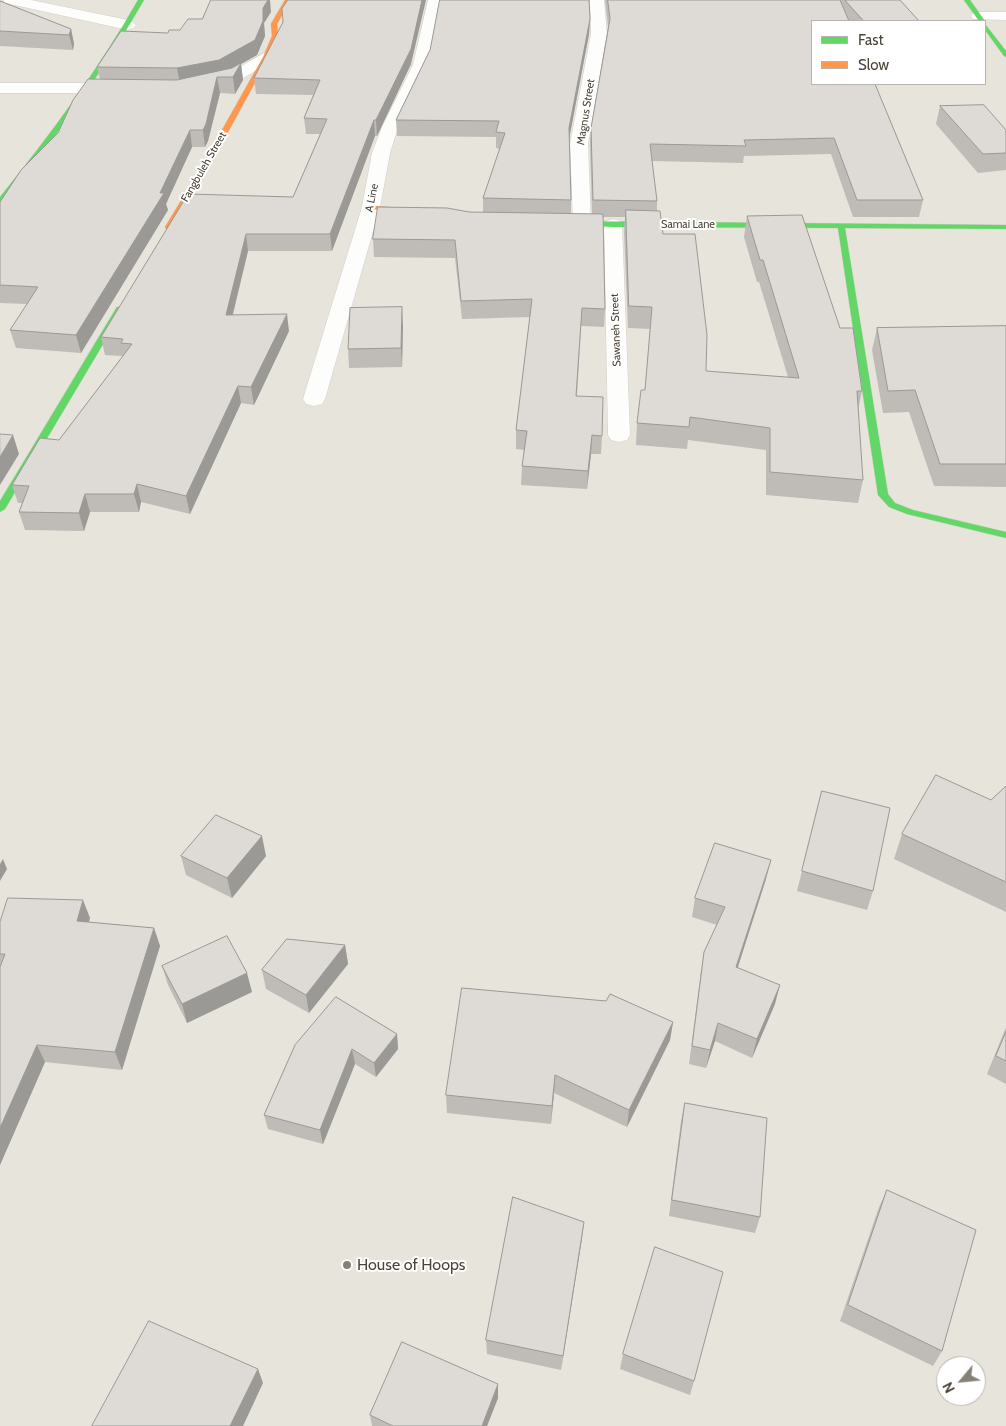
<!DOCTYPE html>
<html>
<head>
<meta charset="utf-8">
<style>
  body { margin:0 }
  #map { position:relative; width:1006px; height:1426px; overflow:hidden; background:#f4f2ee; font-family:Cabin,sans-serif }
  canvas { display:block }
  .legend { position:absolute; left:811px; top:20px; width:175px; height:65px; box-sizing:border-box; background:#fff; border:1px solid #b7b4b0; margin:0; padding:6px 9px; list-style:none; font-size:15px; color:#4b4439 }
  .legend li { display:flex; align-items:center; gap:10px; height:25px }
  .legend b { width:25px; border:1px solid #b7b4b0 }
  .north { position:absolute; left:936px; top:1356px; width:50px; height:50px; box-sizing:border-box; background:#fff; border:1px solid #b7b4b0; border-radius:50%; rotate:242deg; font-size:14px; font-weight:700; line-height:20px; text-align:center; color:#4b4439 }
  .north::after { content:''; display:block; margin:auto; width:18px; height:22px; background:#868178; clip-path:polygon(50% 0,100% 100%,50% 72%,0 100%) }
</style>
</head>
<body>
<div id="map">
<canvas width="1006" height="1426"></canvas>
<ul class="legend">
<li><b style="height:6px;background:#63d668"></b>Fast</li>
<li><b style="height:6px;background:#ff974d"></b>Slow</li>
</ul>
<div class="north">N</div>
</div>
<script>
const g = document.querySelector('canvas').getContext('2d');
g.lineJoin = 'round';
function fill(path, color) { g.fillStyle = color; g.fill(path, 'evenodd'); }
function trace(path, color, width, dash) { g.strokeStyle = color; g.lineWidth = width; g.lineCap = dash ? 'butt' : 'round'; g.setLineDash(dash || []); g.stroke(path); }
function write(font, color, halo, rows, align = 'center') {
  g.font = font + ' Cabin,sans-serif'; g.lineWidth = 4; g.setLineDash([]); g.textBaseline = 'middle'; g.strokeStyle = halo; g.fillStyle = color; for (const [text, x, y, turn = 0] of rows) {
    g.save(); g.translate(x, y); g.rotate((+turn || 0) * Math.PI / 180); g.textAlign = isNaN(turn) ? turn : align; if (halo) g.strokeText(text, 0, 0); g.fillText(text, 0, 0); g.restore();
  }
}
fill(new Path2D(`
  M0,0H1006V1426H0ZM812,21H985V84H812ZM946,1366H976V1396H946Z`), '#e7e4dc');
const street = new Path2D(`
  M3,0H31L128,20L133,22L136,25L133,28L128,30L10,4L5,3Z
  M428,0H442L429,65L398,127L390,153L380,207L325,399L322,404L314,406L306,404L303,399L362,207L372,153L382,127L413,65Z
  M590,0H604L607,34L588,144L591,224L589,228L582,230L575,228L573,224L570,144L591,34Z
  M978,12H1006V20L973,19L971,16L973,13Z
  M266,52L272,54L274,57L272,60C254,71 225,94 203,88L201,85L203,82L222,77Z
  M0,83H116L122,85L124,88L122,91L116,93H0Z
  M613,219L620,221L622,225L630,435L627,440L619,442L611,440L608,435L604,225L606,221Z`);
const fast = new Path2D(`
  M138,0H144C103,72 54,139 3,204H0V197C51,134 98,70 138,0Z
  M964,0H970L985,21H979Z
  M985,24L1006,51V57L1004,56L985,30Z
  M563,221L1006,225V229L845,228L888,494L895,503L913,510L1006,532V538L907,514L889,507L878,495L838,228L613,227L566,225L562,223Z
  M117,307H123L124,309L5,509L0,512V501Z`);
const slow = new Path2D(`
  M285,0H291L277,24L278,36L269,57L208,169L172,229H166L165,227L200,169L263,57L272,36L271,24Z
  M368,205L414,210L418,212L414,214L371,209L367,207Z`);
trace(street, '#d2d0cb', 1);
trace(fast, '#d3cfc5', 1);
trace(slow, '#d3cfc5', 1);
fill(street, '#fdfdfc');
fill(fast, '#63d668');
fill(slow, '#ff974d');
fill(new Path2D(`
  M605,0H900L919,21H812L923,200L919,217H853L831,154L744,156L743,163L652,161L657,201V211L663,234L706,371L788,377L759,282H757L744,237L747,216L840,328L862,391L858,410L863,480L858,503L766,495V450L688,440L687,449L636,445L637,423L645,390L650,329L628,328L624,232L625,217H603L605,309L604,327L581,326L577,396L602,436L601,454H591L587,489L521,485L522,466L524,450L516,449V430L530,317L462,319L455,258L374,257L373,239L469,212L483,213V198L500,149L496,148V137L397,136L396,120L430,50L590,19L589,34L569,139L571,200V214H592L590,144L591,128L608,27Z
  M0,1L71,29L74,44L73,50L0,46Z
  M271,12L264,23L265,36L257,55L241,64L243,80L235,94L220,93L208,141L205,147H192L166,204L168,210L81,353L16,348L10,330L27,304L0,303V202L58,133L100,79L97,67L168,33L180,30L202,19Z
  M411,64L377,136H375L332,251H248L233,315L289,331L254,405L241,403L190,514L141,502L139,512H90L84,531L25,530L19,512L22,503H18L12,485L59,440L123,356L105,355L101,337L293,197L320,134H306L304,118L313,95L256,94L254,78Z
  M940,106L1006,130V170L978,173L936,124Z
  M403,326L402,367L349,368L348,349Z
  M1006,326V487L934,486L909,412L883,413L872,350L877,328Z
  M1006,786V912L894,859L902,834L991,800Z
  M822,791L873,891L867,910L797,891Z
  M181,856H266L232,898L186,875Z
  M766,879L738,967L775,1004L752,1058L715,1041L706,1068L689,1064L701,971L704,952L717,925L692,917L695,898Z
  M90,918L88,922L154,928L160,946L122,1070L45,1062L0,1165V922Z
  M345,945L348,964L309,1013L266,989L262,970Z
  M162,966L252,992L187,1023L168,985Z
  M673,1022L670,1040L627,1127L554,1093L551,1124L447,1113L446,1095Z
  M1006,1027V1084L987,1074Z
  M397,1034L398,1049L376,1077L355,1064L323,1144L268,1129L264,1115L295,1045Z
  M685,1103L760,1217L755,1233L669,1216L681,1121Z
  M887,1190L942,1351L933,1366L840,1321L879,1207Z
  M582,1238L561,1370L487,1354L486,1340Z
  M623,1354L694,1381L690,1395L620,1369Z
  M498,1384V1398L487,1426H372L370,1415Z`), '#bfbcb8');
fill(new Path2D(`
  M268,0H270L271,12L264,23L265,36L257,55L241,64L243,80L235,94L233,77L221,75L180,83L177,68L263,8Z
  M422,0H426L411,64L377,136L376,120Z
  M590,19L589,34L568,144L569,128Z
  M71,29L74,44L73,50L69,35Z
  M217,77L220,93L208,141L205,147L203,130Z
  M374,120L375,136L332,251L330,234Z
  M190,130L192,147L166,204L168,210L81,353L76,335L160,193Z
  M246,234L248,251L228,333L226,315Z
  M402,307L403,326L402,367L401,348Z
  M287,314L289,331L254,405L251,387Z
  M238,386L241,403L190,514L186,496Z
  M13,435L19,454L0,485V457Z
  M592,435L591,454L587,489L588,471Z
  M137,484L141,502L139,512L134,494Z
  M85,494L90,512L84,531L79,513Z
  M262,836L266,856L232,898L227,878Z
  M3,859L7,869L0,881V864Z
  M771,860L766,879L732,985L736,967Z
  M83,900L90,918L84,939L77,921Z
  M154,928L160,946L122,1070L115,1052Z
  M345,945L348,964L309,1013L306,995Z
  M247,973L252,992L187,1023L182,1004Z
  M780,985L775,1004L752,1058L757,1039Z
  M673,1022L670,1040L627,1127L629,1110Z
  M718,1023L715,1041L706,1068L710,1050Z
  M397,1034L398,1049L376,1077L374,1063Z
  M37,1045L45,1062L0,1165V1128Z
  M352,1049L355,1064L323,1144L320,1130Z
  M555,1075L554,1093L551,1124L552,1106Z
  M584,1222L582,1238L561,1370L563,1356Z
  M258,1369L263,1383L243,1426H230Z
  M498,1384V1398L487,1426H482Z`), '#9b9996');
const building = new Path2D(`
  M211,0H268L263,8V21L255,40L219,60L177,68L97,67L121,31L168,33L169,30H180L188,19H202Z
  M288,0H422L411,49L376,120H374L330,234H246L226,315L287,314L251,387L238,386L186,496L137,484L134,494H85L79,513L19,512L29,486L12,485L40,438L59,440L132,344L121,343L123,339L101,337L188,194L293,197L327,119L304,118L320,80L254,78L283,22L282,9Z
  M440,0H589L590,19L569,128L571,200L483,198L505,133L496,132L499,121L396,120L430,50Z
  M608,0H840L849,21H812V84H875L923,200H857L834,138L744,140L746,146L650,144L657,201L593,200L591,128L610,19Z
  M845,0H900L919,21H864Z
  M0,1L71,29L69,35L0,31Z
  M241,63L233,77H217L206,124L203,130H190L160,193H164L76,335L10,330L38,287L0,285V202L21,170L58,133L73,100L88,79L177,80L232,68Z
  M984,105L1006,130V153L983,154L940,106Z
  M378,207L447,208L469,212L603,214L605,309L582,308L576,396L603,397L602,436L592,435L588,471L522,466L527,431L516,430L532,299L461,301L455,240L373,239Z
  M626,210L660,211L663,234H695L707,335L706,371L799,378L763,260H760L747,216L802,215L840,328H853L862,391H857L863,480L770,472V428L690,417L689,427L637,423L641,390H645L652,307L629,306Z
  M402,307L401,348L348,349L350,308Z
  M1006,326V464H940L915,390L888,391L877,328Z
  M0,434L13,435L0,457Z
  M936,775L991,800L1006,786V882L902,834Z
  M822,791L890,808L873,891L802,871Z
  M216,815L262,836L227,878L181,856Z
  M715,843L771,860L736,967L780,985L757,1039L718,1023L710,1050L692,1046L704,952L725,907L695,898Z
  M8,898L83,900L77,921L154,928L115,1052L37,1045L0,1128V967L5,954H0V922Z
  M227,936L247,973L182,1004L162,966Z
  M287,939L345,945L306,995L262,970Z
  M462,988L606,1001L610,994L673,1022L629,1110L555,1075L552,1106L446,1095Z
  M336,997L397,1034L374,1063L352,1049L320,1130L264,1115L295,1045Z
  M1006,1032V1061L996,1056Z
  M685,1103L767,1118L760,1217L672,1200Z
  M887,1190L976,1230L942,1351L848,1305Z
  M513,1197L584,1222L563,1356L486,1340Z
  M655,1247L723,1272L694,1381L623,1354Z
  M149,1321L258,1369L230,1426H92Z
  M402,1342L498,1384L482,1426H393L370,1415Z`);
fill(building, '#dedbd6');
trace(building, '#9b9996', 1);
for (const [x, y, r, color] of [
  [347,1265,5,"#868178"]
]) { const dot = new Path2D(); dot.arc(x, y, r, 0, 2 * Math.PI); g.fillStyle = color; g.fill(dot); trace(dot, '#fff', 2); }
write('11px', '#4b4439', '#fff', [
  ["Magnus Street",586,112,-81],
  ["Fangbuleh Street",204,167,-60],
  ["A Line",372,198,-78],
  ["Samai Lane",688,225],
  ["Sawaneh Street",616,330,-92]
]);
write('16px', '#4b4439', '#fff', [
  ["House of Hoops",357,1265]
], 'left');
</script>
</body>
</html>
